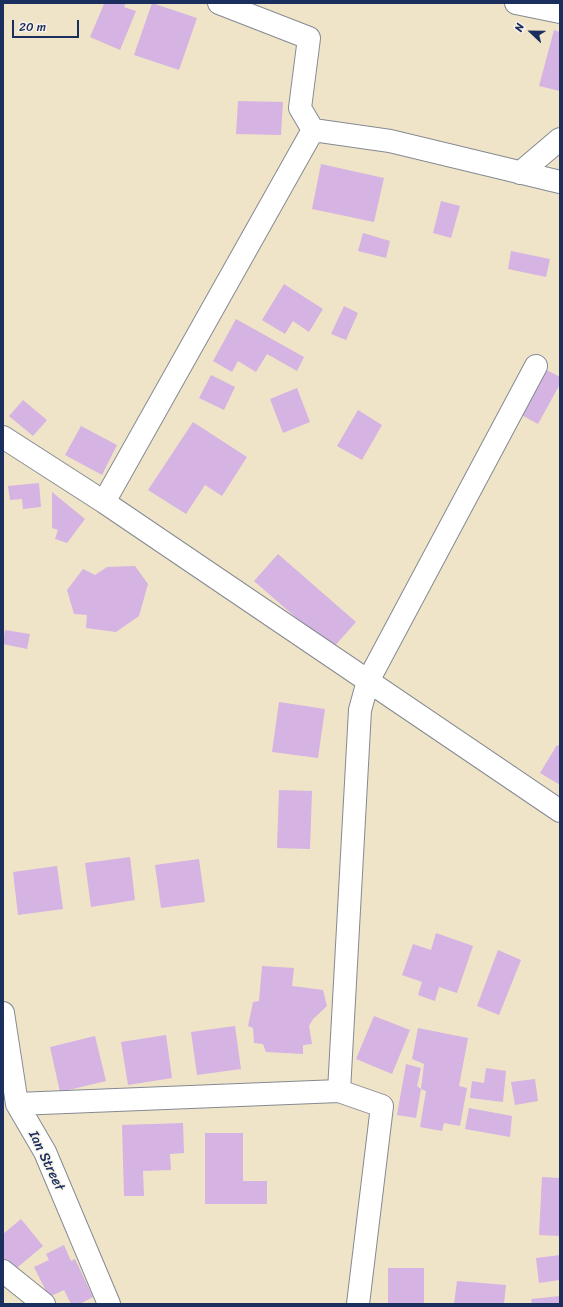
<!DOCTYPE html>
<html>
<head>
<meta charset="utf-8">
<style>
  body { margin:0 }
  #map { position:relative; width:563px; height:1307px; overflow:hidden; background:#efe4c7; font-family:Sriracha,sans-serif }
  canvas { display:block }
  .frame { position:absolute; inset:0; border:4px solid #1b2f5e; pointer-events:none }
  .north { position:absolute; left:511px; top:12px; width:40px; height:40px; -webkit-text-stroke:3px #f7f3e8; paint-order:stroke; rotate:292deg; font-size:11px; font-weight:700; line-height:16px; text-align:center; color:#1b2f5e }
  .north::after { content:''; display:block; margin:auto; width:14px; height:18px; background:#1b2f5e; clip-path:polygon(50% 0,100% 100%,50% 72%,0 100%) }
  .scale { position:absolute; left:12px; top:20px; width:67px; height:18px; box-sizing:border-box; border:2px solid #1b2f5e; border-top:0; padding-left:5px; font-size:12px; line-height:14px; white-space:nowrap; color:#1b2f5e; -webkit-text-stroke:3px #f7f3e8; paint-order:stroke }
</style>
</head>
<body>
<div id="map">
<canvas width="563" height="1307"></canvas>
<div class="frame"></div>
<div class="north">N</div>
<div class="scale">20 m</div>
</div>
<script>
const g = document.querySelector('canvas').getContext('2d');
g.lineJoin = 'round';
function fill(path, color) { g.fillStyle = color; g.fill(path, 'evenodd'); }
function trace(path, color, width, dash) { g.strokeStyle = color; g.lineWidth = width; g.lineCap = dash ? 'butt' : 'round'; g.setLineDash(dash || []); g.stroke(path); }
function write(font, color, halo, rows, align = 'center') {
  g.font = font + ' Sriracha,sans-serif'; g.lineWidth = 3; g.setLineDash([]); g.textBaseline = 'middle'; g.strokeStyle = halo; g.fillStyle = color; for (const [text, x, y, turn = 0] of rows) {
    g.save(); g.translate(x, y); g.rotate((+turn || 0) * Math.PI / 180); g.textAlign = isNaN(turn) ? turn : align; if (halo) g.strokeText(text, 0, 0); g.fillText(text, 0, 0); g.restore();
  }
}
fill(new Path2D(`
  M101,3H126L124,7L136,11L120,50L90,37L104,4Z
  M152,3L197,18L179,70L134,55Z
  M554,30L560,32V91L539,86Z
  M238,101L283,102L281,135L236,134Z
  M321,164L384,178L374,222L312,209Z
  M441,201L460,206L451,238L433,233Z
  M363,233L390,241L386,258L358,251Z
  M511,251L550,259L546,277L508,269Z
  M284,284L323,309L309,332L293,321L285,334L262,320Z
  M344,306L358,313L346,340L331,334Z
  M236,319L304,357L297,371L267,354L256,372L238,361L232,372L213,361Z
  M539,366L560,377V384L538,424L514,411Z
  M211,375L235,387L224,410L199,398Z
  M297,388L310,422L283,433L270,399Z
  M23,400L47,420L33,436L9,416Z
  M358,410L382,425L362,460L337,446Z
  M193,422L247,457L222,496L205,485L186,514L148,490Z
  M81,426L117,445L102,475L65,455Z
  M39,483L41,507L23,509L22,499L10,500L8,486Z
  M52,492L85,519L67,543L55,539L58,530L52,528Z
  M278,554L356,622L332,649L254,581Z
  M135,566L148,584L139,616L116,632L86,628L87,615L74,614L67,590L83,569L95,575L107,567Z
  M5,630L30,634L27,649L3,644Z
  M279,702L325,709L318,758L272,752Z
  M557,745L560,746V785L540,773Z
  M279,790L312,791L310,849L277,848Z
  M130,857L135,900L91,907L85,863Z
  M199,859L205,902L161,908L155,865Z
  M57,866L63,909L18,915L13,872Z
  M436,933L473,946L457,993L439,987L435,1001L418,995L422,982L402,975L413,944L431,950Z
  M498,950L521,960L499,1015L477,1006Z
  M262,966L294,968L292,986L323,990L327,1006L313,1019L309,1026L312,1044L303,1045V1054L266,1052L263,1044L254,1043L253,1028L248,1026L253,1002L259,1001Z
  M374,1016L410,1030L392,1074L356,1059Z
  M235,1026L241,1069L197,1075L191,1032Z
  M418,1028L468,1038L459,1086L467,1088L460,1126L444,1123L442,1131L420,1127L426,1091L421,1089L416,1118L397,1115L406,1064L421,1068L417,1086L421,1089L424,1064L412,1059Z
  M166,1035L172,1078L128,1085L121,1042Z
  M95,1036L106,1081L60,1092L50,1047Z
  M486,1068L506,1071L503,1102L470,1098L472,1081L484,1083Z
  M535,1079L538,1101L515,1105L511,1082Z
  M469,1108L512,1116L510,1137L465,1129Z
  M183,1123L184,1153L170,1154L171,1170L143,1171L144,1196H124L122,1125Z
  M205,1133H243V1181H267V1204H205Z
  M542,1177L560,1178V1236L539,1235Z
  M21,1219L43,1246L13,1271L3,1258V1234Z
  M64,1245L71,1261L75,1259L93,1297L80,1304H71L64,1290L49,1297L34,1267L49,1260L46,1254Z
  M560,1255V1280L539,1283L536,1258Z
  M388,1268H424V1304H388Z
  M457,1281L506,1285L504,1304H454Z
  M560,1296V1304H532L531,1299Z`), '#d5b3e3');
const minor = new Path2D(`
  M219,3L309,38L300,108L313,130
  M516,3L560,12
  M520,173L560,139
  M3,437L104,502L560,811
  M104,502L313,130L390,141L560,182
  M3,1013L17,1104L45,1152L109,1304
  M339,1091L360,710L368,681L536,366
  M17,1104L339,1091L382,1106L358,1304
  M3,1271L44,1304`);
trace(minor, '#858a92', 24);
trace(minor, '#fff', 22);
write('14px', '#1b2f5e', '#f7f3e8', [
  ["Ian Street",46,1161,64]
]);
</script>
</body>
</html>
